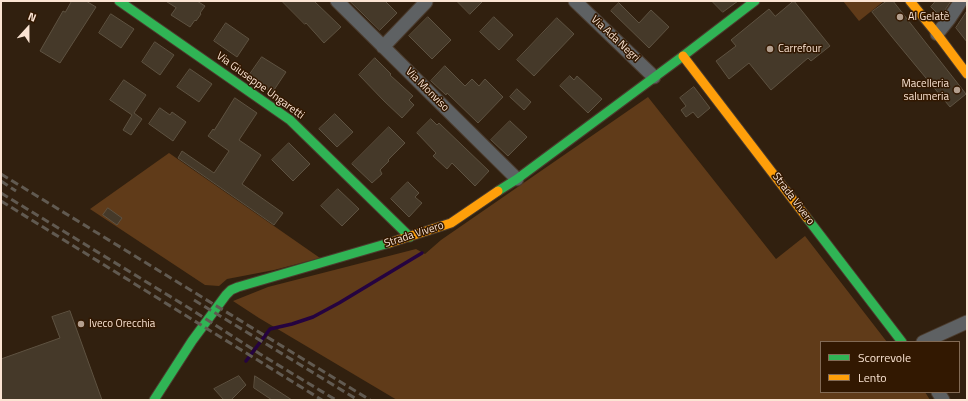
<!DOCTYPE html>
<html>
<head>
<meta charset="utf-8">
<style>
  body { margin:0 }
  #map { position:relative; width:968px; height:401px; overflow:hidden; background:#31200f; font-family:"Titillium Web",sans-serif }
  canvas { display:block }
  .frame { position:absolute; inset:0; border:2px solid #fbe4d3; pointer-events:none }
  .legend { position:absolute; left:820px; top:341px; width:140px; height:52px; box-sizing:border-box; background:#321801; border:1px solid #826a55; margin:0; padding:5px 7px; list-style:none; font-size:12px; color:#fbe4d3 }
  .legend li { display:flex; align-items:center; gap:8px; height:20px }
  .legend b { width:20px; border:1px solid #826a55 }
  .north { position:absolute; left:8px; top:8px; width:40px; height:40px; -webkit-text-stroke:3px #321801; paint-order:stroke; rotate:21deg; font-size:11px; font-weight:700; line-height:16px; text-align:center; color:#fbe4d3 }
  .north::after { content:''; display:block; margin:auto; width:14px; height:18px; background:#fbe4d3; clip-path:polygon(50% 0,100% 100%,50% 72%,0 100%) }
</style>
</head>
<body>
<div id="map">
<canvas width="968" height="401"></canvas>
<div class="frame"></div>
<ul class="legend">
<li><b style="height:5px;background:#30b455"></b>Scorrevole</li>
<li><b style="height:5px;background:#ff9f0a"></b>Lento</li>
</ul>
<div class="north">N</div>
</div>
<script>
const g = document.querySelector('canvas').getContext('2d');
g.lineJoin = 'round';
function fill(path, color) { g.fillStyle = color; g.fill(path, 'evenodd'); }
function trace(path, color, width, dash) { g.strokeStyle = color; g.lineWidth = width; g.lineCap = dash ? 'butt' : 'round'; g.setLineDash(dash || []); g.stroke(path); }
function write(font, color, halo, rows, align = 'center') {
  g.font = font + ' "Titillium Web",sans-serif'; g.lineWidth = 3; g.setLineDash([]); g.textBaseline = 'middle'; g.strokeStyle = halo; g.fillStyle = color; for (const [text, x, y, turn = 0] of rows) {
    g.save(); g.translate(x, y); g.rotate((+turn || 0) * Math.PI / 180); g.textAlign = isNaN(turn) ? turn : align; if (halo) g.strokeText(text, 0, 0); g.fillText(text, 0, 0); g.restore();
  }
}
fill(new Path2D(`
  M843,1H884L859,21Z
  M648,97L776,259L805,236L887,342H821V392H925L930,400H397L259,318L233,301L268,287L416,249L425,254L441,240Z
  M169,153L320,258L274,270L227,279L219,286L205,285L90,209Z`), '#603b19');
trace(new Path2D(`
  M246,361L270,329L292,324L313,317L339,303L422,253`), '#250340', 3.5);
const building = new Path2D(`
  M72,1H86L96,7L60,63L40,51L63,11L65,12Z
  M166,1H197L205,6L200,13L201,14L196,21L195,20L190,27L171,15L176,8Z
  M282,1H314L341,27L324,43L306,23L305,24Z
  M350,1H385L397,13L380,30Z
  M457,1H483L470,14Z
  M712,1H738L723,12Z
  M794,1L830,46L811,61L808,58L771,90L749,63L729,79L716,61L736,46L731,40L769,9L775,16Z
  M887,1H893L966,94L950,107L892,37L872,12Z
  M936,1H951L941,16L936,12L931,7Z
  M619,3L639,23L651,10L669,27L649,48L611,11Z
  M967,11V42L956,28Z
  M111,14L134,29L121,48L99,33Z
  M428,17L451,40L432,59L409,36Z
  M494,17L513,35L499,50L480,32Z
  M557,18L574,34L534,76L517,60Z
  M226,23L249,39L237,57L214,41Z
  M155,42L174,55L160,75L142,62Z
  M262,57L286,72L272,93L248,77Z
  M375,58L391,74L390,75L413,96L409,100L414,105L402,118L384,101L359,75Z
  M445,66L465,86L472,79L479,86L485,79L503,97L478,123L447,93L446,95L431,81Z
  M190,69L212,84L199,102L177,87Z
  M570,76L574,80L577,76L602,99L588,113L560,86Z
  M124,80L146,95L134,113L142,119L131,135L123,130L132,115L110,100Z
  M694,87L710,108L698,118L693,112L686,117L681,110L686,106L680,98Z
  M517,89L531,102L524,110L510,97Z
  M235,98L257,113L239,140L261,155L242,184L283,213L274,225L178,158L182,151L214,173L229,151L208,136L213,129L214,130Z
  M160,108L170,115L172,112L186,122L173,141L149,124Z
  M335,114L353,132L337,147L319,129Z
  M431,119L437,125L439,123L489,171L475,186L452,163L447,169L433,156L436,153L417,133Z
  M510,121L527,137L508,156L491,140Z
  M389,127L405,143L388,160L389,161L380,170L382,174L372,183L352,164Z
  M289,143L310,164L293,181L272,160Z
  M408,182L419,193L415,197L422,203L409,217L391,199Z
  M338,189L359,209L342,226L321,206Z
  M108,208L122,218L117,225L103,215Z
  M70,311L102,400H1V359L60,338L52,317Z
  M239,376L246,385L231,400H224L214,389Z
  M255,376L292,400H272L254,388Z`);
fill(building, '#453929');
trace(building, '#5e5241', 1);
const street = new Path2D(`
  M337,1L517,179
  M575,1L654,77
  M937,34L949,19L961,1
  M383,47L426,2
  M923,342L967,322
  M938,392L943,400`);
const fast = new Path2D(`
  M119,1L290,120L410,237
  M498,191L517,179L683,56L755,1
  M807,218L902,342
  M154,400L192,341L226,295L231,290L238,287L389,243`);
const slow = new Path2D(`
  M910,1L937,34L967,74
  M683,56L807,218
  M389,243L451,223L498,191`);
trace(street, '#4b3b2d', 15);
trace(fast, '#4b3b2d', 11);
trace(slow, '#4b3b2d', 11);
trace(street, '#5e6163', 13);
trace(fast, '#30b455', 9);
trace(slow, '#ff9f0a', 9);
trace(new Path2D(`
  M1,174L370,400
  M1,181L16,191
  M1,193L189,308L260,354L336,400
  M1,201L322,400
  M194,300L358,400`), '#615a51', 3, [8, 4]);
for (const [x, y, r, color] of [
  [900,17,4,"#b49f8e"],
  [770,49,4,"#b49f8e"],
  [957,90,4,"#b49f8e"],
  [81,324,4,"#b49f8e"]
]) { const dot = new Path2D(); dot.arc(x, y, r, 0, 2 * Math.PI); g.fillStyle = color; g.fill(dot); trace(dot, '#321801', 1.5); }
write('11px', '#fbe4d3', '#321801', [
  ["Al Gelatè",908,17],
  ["Carrefour",778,49],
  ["Macelleria",949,84,"right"],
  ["salumeria",949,97,"right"],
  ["Iveco Orecchia",89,324]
], 'left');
write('11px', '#fbe4d3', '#321801', [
  ["Via Ada Negri",615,39,43],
  ["Via Giuseppe Ungaretti",260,86,36],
  ["Via Monviso",427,90,45],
  ["Strada Vivero",793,199,53],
  ["Strada Vivero",414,235,-18]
]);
</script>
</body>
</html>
